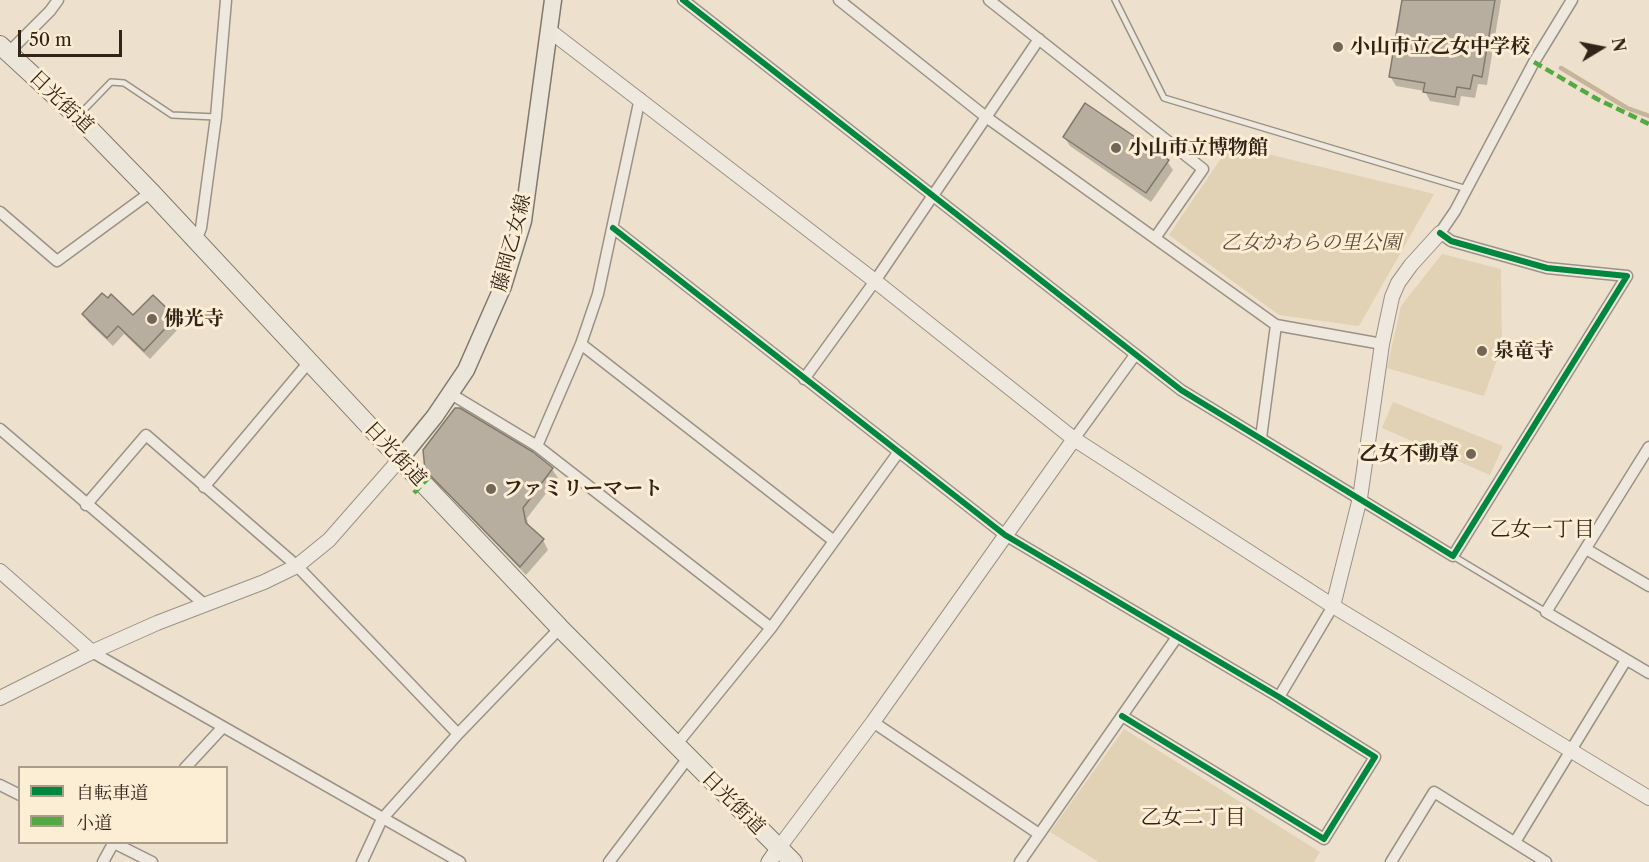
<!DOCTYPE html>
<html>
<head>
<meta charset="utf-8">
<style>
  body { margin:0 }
  #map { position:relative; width:1649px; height:862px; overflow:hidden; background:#ede0cc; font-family:"Libre Caslon Text","Noto Serif JP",serif }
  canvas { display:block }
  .legend { position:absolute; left:18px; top:766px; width:210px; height:78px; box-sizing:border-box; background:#fcedd5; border:2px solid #aa9d89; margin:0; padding:8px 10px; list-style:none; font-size:18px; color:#302518 }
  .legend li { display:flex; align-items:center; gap:12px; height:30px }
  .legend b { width:30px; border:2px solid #aa9d89 }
  .north { position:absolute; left:1571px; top:18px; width:60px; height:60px; -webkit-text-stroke:4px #fcedd5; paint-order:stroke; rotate:80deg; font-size:16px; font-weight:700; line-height:24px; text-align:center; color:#302518 }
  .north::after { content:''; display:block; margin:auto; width:21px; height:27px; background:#302518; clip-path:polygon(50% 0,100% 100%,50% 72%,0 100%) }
  .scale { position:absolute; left:18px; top:30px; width:104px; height:27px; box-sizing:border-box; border:3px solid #302518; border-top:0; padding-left:8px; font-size:18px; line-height:21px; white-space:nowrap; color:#302518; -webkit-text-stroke:4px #fcedd5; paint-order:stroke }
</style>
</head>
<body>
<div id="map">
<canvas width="1649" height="862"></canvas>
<ul class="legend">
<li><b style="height:8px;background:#00873e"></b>自転車道</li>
<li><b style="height:8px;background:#54aa42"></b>小道</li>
</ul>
<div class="north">N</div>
<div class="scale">50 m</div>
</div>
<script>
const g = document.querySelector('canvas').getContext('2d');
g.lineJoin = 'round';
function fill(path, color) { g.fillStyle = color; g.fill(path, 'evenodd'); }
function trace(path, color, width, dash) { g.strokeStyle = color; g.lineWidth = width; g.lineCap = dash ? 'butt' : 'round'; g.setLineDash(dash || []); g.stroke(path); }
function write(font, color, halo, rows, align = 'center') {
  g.font = font + ' "Libre Caslon Text","Noto Serif JP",serif'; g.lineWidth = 6; g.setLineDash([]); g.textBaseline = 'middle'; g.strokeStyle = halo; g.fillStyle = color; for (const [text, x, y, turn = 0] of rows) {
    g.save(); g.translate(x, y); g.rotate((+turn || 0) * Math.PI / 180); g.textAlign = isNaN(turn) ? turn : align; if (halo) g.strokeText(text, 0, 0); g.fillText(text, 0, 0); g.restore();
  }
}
fill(new Path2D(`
  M1230,145L1434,194L1359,326L1279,315L1169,235Z
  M1442,254L1501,269L1502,345L1484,396L1387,368L1401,306Z
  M1393,402L1503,446L1490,475L1382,428Z
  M1124,729L1320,852L1314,862H1099L1050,832Z`), '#e1d1b5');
fill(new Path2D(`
  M1403,0H1501L1487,85L1478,84L1475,98L1461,96L1459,106L1430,101L1425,91L1396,86L1390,76Z
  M1064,137L1167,161L1173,170L1151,202L1070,146Z
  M83,314L134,317L175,318L180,327L150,359L124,334L113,346L89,323Z
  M532,453L552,469L558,478L527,518L529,528L543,540L548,550L526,575L433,479L427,469Z`), '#0003');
trace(new Path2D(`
  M1561,68L1627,108L1649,116`), '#c6b59b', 4.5);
const building = new Path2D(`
  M1402,0H1495L1482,77L1473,75L1470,89L1457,87L1455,97L1423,92L1425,83L1389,77Z
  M1085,103L1169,160L1146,193L1063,137Z
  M102,293L108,298L111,294L133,315L153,295L176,317L144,351L118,326L107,338L82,314Z
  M455,408H460L533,452L553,468L523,508L526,523L544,539L520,567L425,470L423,450Z`);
fill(building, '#b8aea0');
trace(building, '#81796d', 1.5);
const service = new Path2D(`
  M1115,0L1164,98L1467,189
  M79,115L111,82L124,83L172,115L216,117
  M1453,556L1546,612`);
const minor = new Path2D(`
  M683,0L1181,390L1453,556L1627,276L1547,268L1451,241L1440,233L1455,211L1534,62L1572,0
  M839,0L986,117L1276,325L1382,344
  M989,0L1203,169L1155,238
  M9,52L50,11L58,0
  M0,212L57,261L151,192
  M613,228L1005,535L1279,697L1375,757L1324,839L1122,716
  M196,240L201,228L216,117L226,0
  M581,344L834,541
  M804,379L875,281L1039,39
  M451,394L537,446L771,628
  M0,429L204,604
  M1261,438L1276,325
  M1074,439L1135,355
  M537,446L581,344L598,294L640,98
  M1649,447L1546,612L1649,673
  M204,487L309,362
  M86,505L146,435L297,566L458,734
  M1586,549L1649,586
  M92,652L460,862
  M1279,697L1333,606
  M873,722L1039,834
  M676,745L771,628L898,453
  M185,768L223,727
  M0,785L20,795
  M112,842L152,862
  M1515,842L1626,660
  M103,862L114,842
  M362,862L382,819L458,734L560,628
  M609,862L688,758
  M1020,862L1177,637
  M1391,862L1434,792L1546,862`);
const tertiary = new Path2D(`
  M550,31L875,281L1074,439L1333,606L1649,798
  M0,571L92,652
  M1333,606L1360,498L1382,344L1392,297L1398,283L1411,265L1440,233
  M0,698L92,652L157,623L264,582L297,566L329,540L400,459
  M778,849L873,722L1074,439`);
const secondary = new Path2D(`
  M769,862L778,849`);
const primary = new Path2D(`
  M400,459L435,416L466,370L503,286L523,221L553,0`);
const trunk = new Path2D(`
  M0,45L78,117L151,192L400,459L560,628L793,862`);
trace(service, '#9b9286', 8);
trace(minor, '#9b9286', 13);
trace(tertiary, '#9b9286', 16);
trace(secondary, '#81796d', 17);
trace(primary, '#81796d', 19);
trace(trunk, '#81796d', 20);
trace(service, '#efe8df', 5);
trace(minor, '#efe8df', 10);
trace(tertiary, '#efe8df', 14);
trace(secondary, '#efe8df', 15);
trace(primary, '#ece5da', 16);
trace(trunk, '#ece5da', 18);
trace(new Path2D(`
  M1534,62L1597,99L1649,124
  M414,493L432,474`), '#54aa42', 4.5, [9, 4.5]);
trace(new Path2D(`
  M683,0L1181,390L1453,556L1627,276L1547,268L1451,241L1440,233
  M613,228L1005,535L1279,697L1375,757L1324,839L1122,716`), '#00873e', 6);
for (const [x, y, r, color] of [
  [1338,47,6,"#726657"],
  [1116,148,6,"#726657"],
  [152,319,6,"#726657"],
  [1482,351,6,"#726657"],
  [1471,454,6,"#726657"],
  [491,489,6,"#726657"]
]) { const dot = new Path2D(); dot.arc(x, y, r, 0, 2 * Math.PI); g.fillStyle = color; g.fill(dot); trace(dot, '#fcedd5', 2); }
write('bold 20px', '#302518', '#fcedd5', [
  ["小山市立乙女中学校",1350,47],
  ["小山市立博物館",1128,148],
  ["佛光寺",164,319],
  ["泉竜寺",1494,351],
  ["乙女不動尊",1459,454,"right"],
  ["ファミリーマート",503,489]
], 'left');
write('20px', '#302518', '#fcedd5', [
  ["日光街道",61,102,44],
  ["藤岡乙女線",512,243,-75],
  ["日光街道",395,454,47],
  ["日光街道",733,803,45]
]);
write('italic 20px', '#5a4d3a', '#fcedd5', [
  ["乙女かわらの里公園",1311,243]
]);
write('21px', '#302518', '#fcedd5', [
  ["乙女一丁目",1542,530],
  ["乙女二丁目",1193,818]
]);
</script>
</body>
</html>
